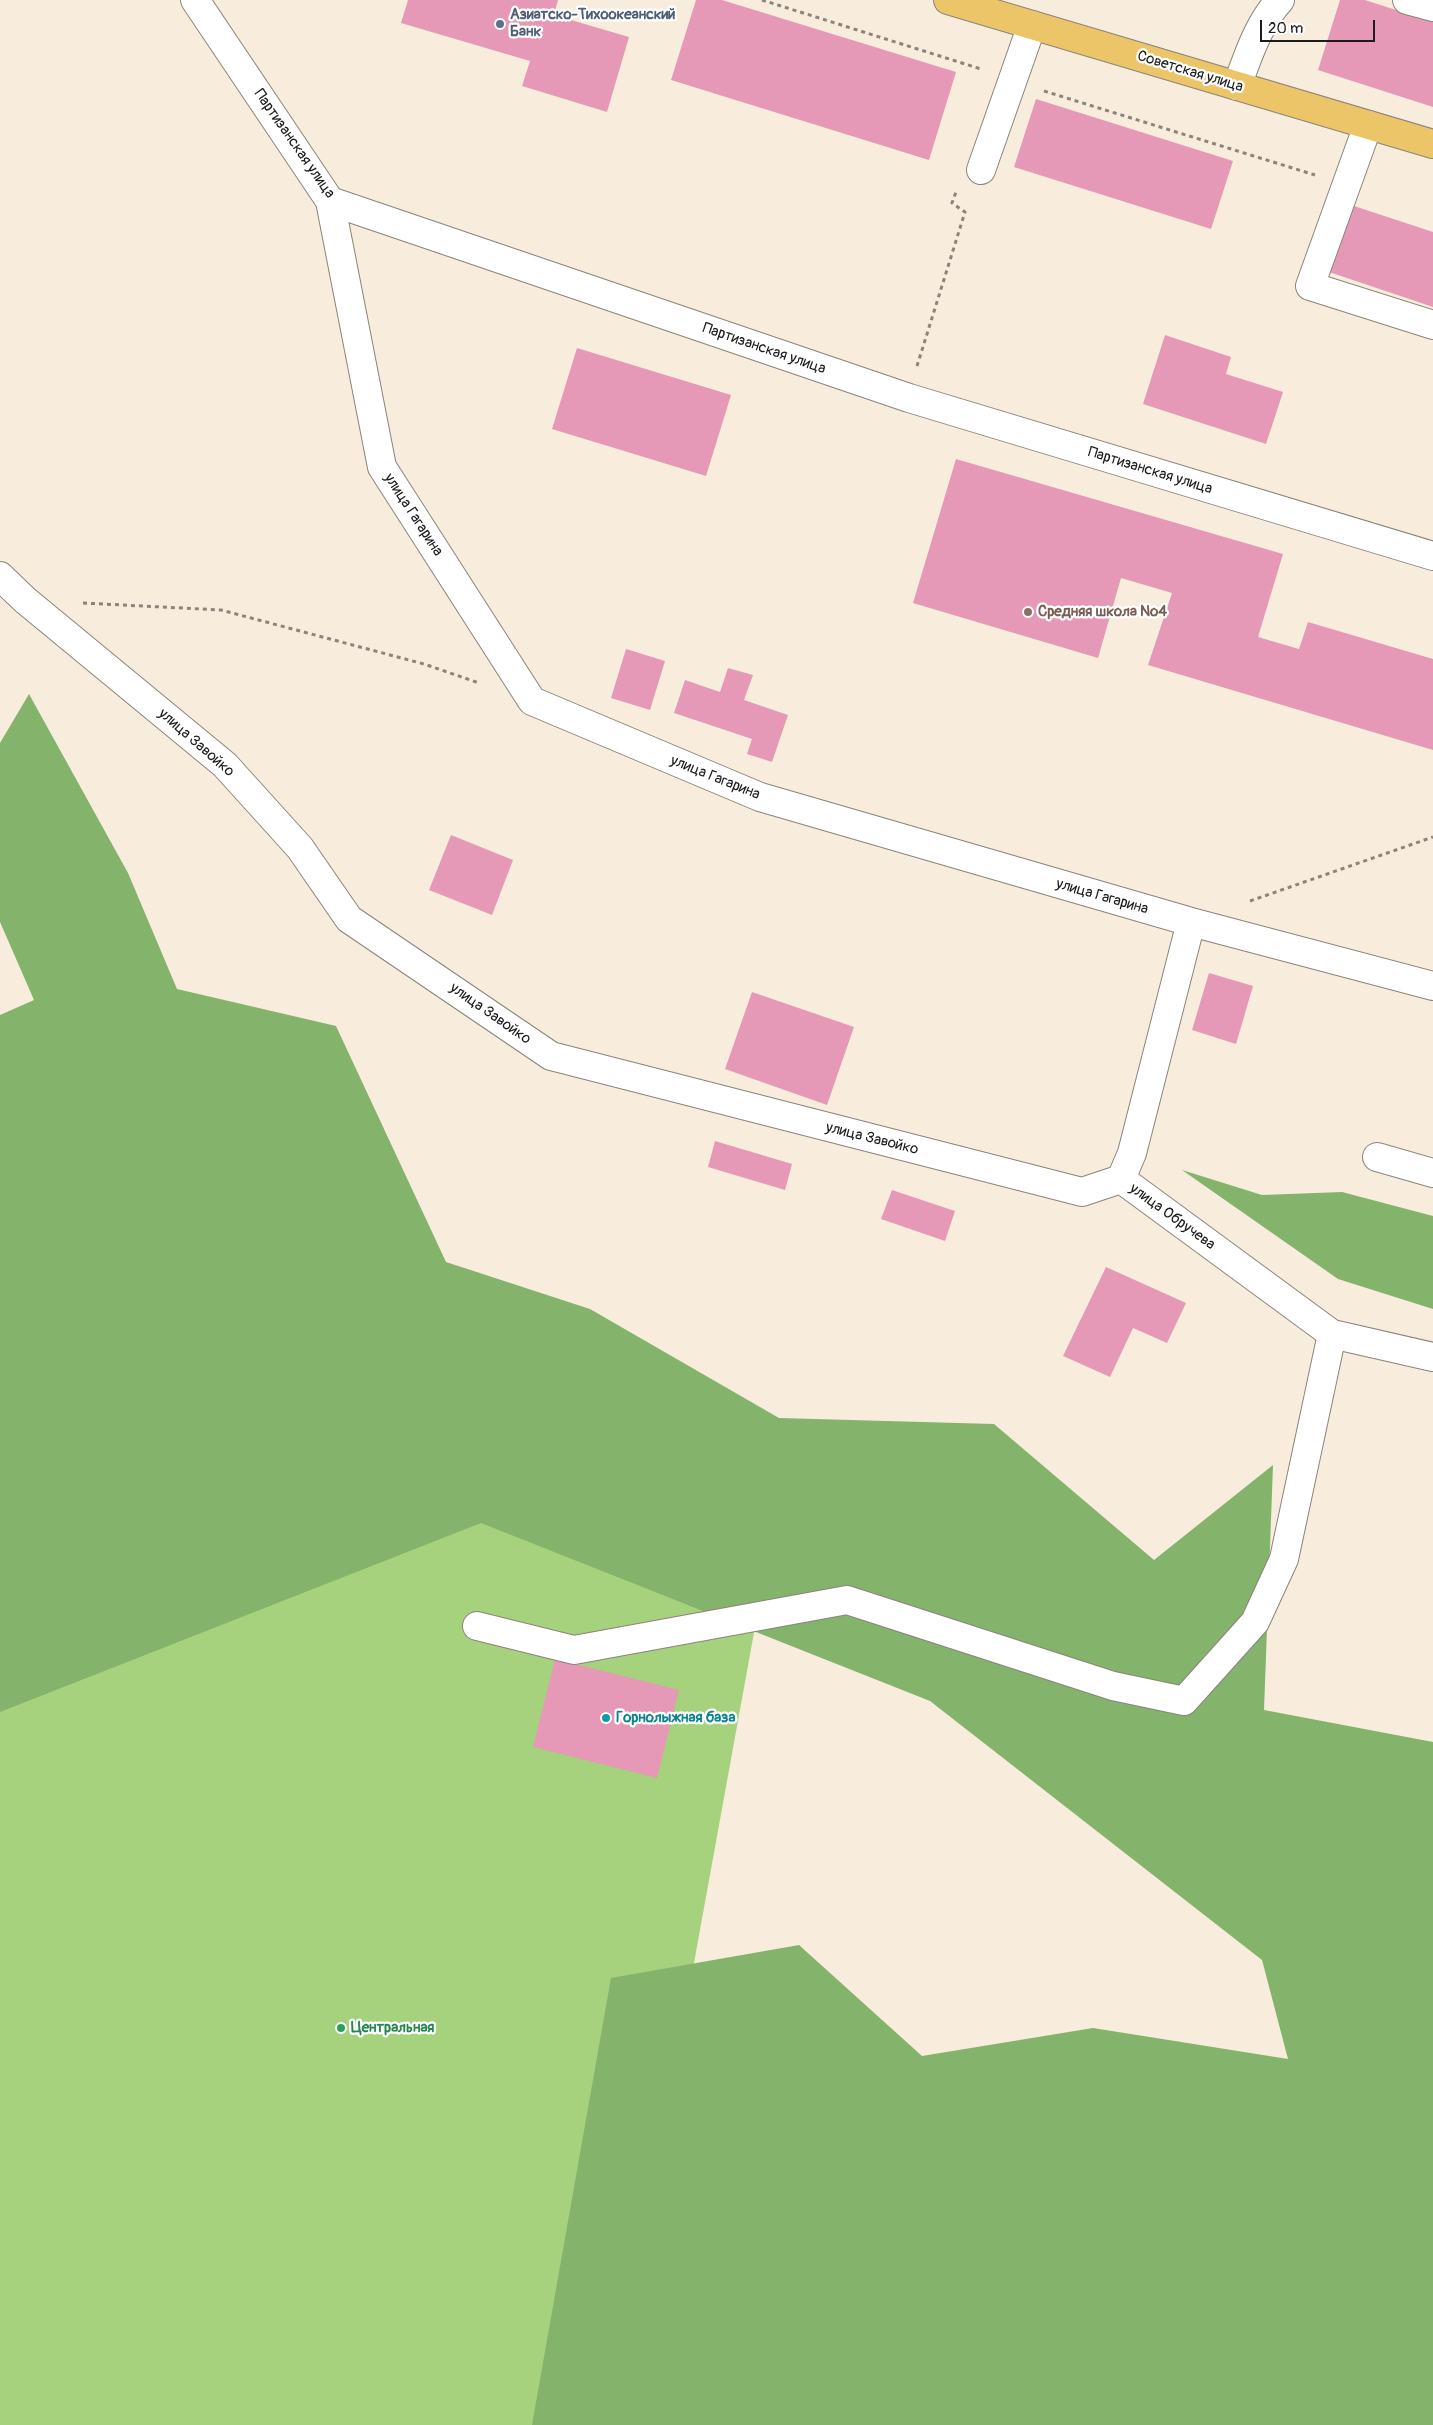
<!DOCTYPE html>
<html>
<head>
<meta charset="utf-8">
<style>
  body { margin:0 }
  #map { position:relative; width:1433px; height:2425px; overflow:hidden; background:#f8ecdc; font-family:Pangolin,sans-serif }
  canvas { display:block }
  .scale { position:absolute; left:1260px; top:20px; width:115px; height:22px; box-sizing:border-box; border:2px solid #1c1c1c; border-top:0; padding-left:6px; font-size:15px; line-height:18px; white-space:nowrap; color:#1c1c1c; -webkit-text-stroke:4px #fff; paint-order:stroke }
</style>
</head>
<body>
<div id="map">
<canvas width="1433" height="2425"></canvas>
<div class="scale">20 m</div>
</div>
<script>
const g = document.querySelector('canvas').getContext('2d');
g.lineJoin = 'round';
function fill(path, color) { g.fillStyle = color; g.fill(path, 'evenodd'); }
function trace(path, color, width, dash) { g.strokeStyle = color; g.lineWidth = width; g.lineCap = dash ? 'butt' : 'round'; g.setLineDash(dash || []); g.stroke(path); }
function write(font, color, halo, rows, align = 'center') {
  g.font = font + ' Pangolin,sans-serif'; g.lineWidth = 4.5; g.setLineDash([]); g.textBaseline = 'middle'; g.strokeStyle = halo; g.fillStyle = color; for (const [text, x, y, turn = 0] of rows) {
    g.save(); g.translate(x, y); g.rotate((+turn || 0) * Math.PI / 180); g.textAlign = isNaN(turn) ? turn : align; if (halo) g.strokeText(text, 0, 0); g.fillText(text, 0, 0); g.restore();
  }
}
fill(new Path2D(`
  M507,1434L773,1528L610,2425H0V1631Z`), '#a6d17d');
fill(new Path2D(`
  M29,694L128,873L177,989L336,1026L446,1262L590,1309L779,1418L994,1424L1154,1560L1273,1465L1264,1710L1433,1742V2425H532L611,1978L799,1945L922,2056L1093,2028L1288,2059L1262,1960L930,1701L481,1523L0,1712V1015L34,1000L0,922V743Z
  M1182,1170L1262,1195L1342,1192L1433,1216V1309L1338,1279Z`), '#84b36c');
fill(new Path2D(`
  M408,0H558L554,15L629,37L607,112L522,86L530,61L401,23Z
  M696,0H722L956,72L929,160L671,80Z
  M1340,0H1365L1433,22V107L1318,70Z
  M1036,99L1233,161L1211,229L1014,167Z
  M1348,204L1433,232V307L1329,272Z
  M1165,335L1231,357L1226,374L1283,392L1266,444L1143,404Z
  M577,348L731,395L706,476L552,429Z
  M956,459L1283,554L1258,637L1299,649L1308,622L1433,659V750L1148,665L1172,593L1121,578L1098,658L913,603Z
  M626,649L665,661L650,710L611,698Z
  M728,668L753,675L744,700L788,715L772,762L747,754L752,739L674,713L685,680L720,692Z
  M451,835L513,860L492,915L429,890Z
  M1209,973L1253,986L1236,1044L1192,1030Z
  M752,992L854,1027L827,1105L725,1069Z
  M715,1141L792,1164L785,1190L708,1167Z
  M892,1190L955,1211L945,1241L881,1219Z
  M1106,1267L1186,1303L1167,1343L1133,1328L1110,1377L1063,1356Z
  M555,1659L679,1690L657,1778L533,1747Z`), '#e699b6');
const minor = new Path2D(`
  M195,0L330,201L909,398L1433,556
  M1407,0L1433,7
  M1237,86C1248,56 1258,24 1280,0
  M1368,125L1310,286L1433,325
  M981,170L1032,25
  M330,201L382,467L532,701L760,797L1191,922L1433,986
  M0,576L25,600L225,765L300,848L349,919L551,1056L1082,1192L1121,1179
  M1377,1157L1433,1173
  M1121,1179L1332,1334L1433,1357
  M1121,1179L1132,1153L1191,922
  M477,1626L574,1650L847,1600L1113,1686L1184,1701L1255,1622L1284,1559L1332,1334`);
const major = new Path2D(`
  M948,0L1433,144`);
trace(minor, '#8a847c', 30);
trace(major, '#8a847c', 30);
trace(new Path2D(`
  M762,0L981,69
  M1044,91L1315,175
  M917,366L965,212L952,203L956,192
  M83,603L221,610L424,664L479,683
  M1250,901L1433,837`), '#8a847c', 3, [4, 4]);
trace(minor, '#fff', 28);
trace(major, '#edc569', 28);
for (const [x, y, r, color] of [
  [500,24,5,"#5c6f8a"],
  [1028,612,5,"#8d6e63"],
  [606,1718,5,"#0f9aa8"],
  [341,2028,5,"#2e9e5b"]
]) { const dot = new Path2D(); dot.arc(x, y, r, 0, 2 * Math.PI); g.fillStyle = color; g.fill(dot); trace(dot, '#fff', 2); }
write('bold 15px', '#4e5e75', '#fff', [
  ["Азиатско-Тихоокеанский",510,15],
  ["Банк",510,32]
], 'left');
write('15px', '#1c1c1c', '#fff', [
  ["Советская улица",1190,72,17],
  ["Партизанская улица",294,144,55],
  ["Партизанская улица",764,349,19],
  ["Партизанская улица",1150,471,17],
  ["улица Гагарина",413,515,57],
  ["улица Завойко",196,743,41],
  ["улица Гагарина",715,778,22],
  ["улица Гагарина",1102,897,16],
  ["улица Завойко",490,1014,35],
  ["улица Завойко",872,1139,14],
  ["улица Обручева",1172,1217,36]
]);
write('bold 15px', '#785e54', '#fff', [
  ["Средняя школа №4",1038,612]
], 'left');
write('bold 15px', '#0d838f', '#fff', [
  ["Горнолыжная база",616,1718]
], 'left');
write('bold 15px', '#27864d', '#fff', [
  ["Центральная",351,2028]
], 'left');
</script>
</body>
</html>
